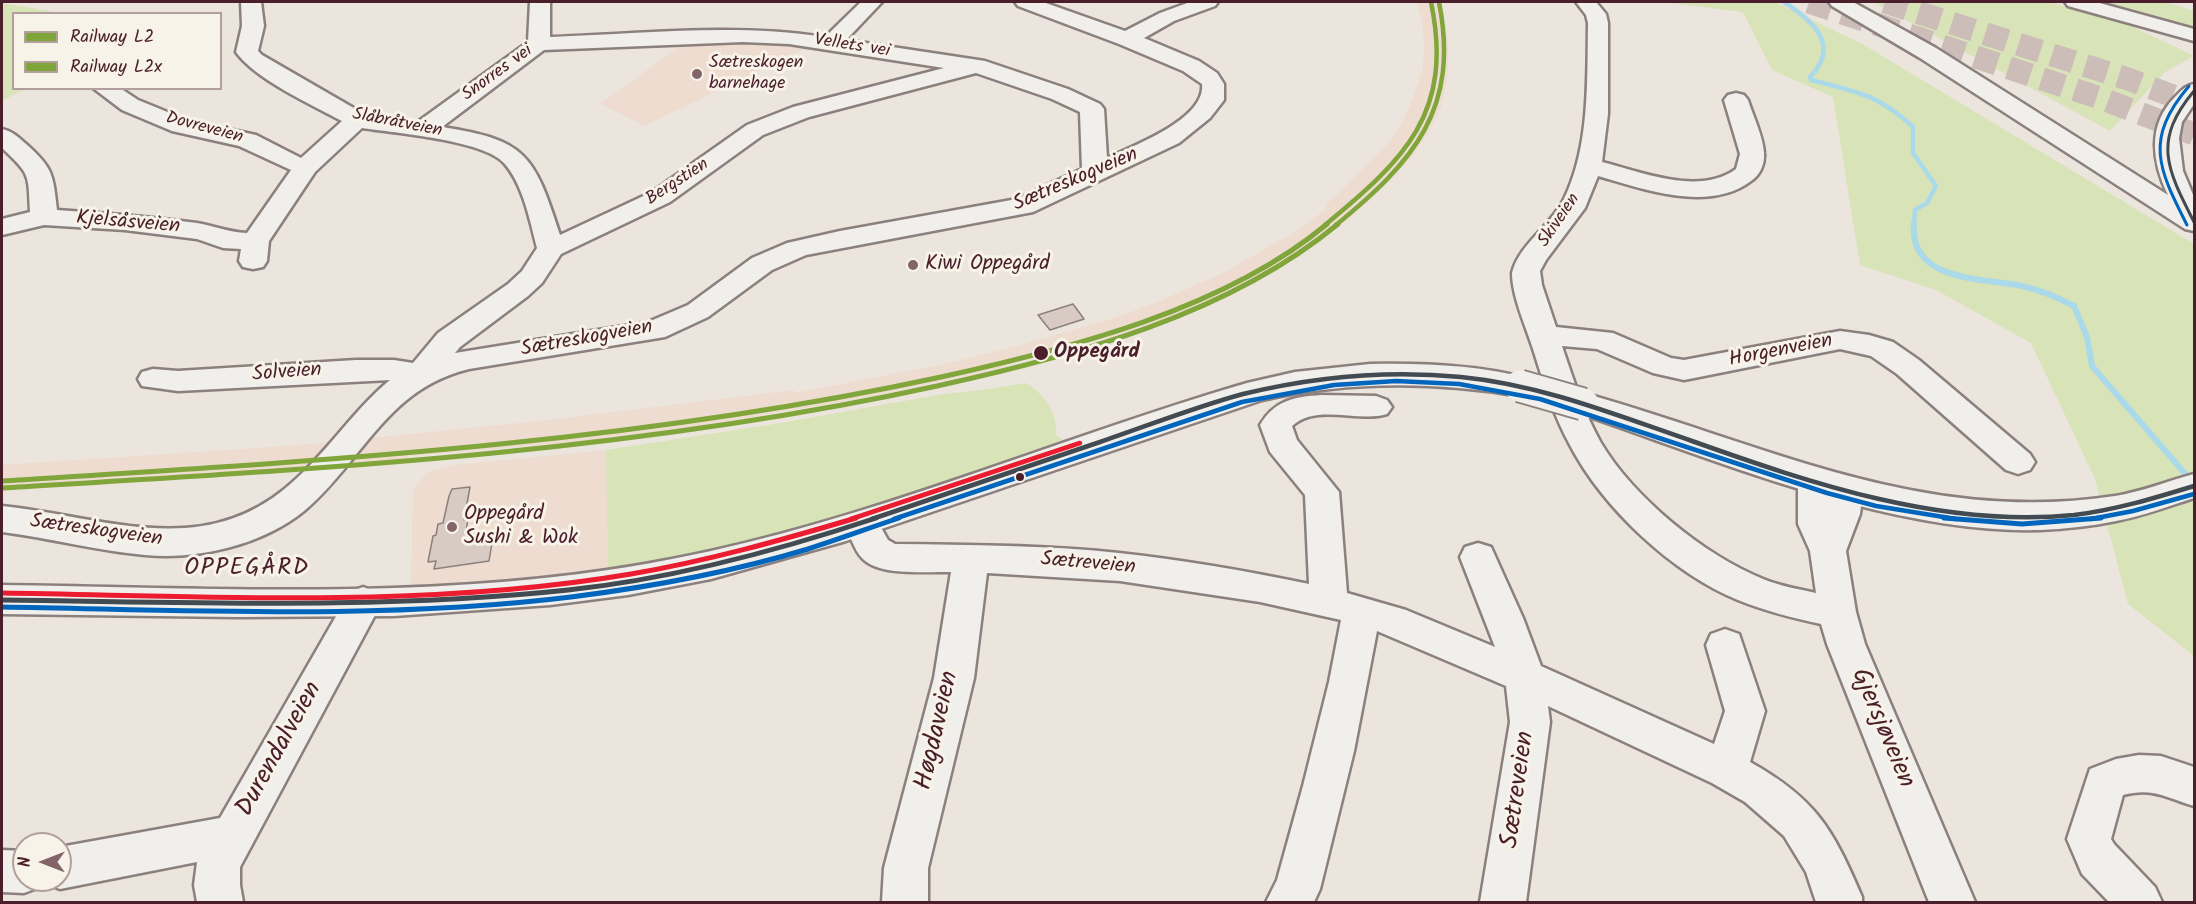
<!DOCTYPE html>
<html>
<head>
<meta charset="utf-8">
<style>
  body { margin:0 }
  #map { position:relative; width:2196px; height:904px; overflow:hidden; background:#ece5dd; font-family:Kalam,sans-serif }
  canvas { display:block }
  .frame { position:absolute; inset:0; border:3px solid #4a1f2b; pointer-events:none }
  .legend { position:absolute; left:12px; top:12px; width:210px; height:78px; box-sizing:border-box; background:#f7f3e8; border:2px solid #b29e9c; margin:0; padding:8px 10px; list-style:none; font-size:18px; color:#4a1f2b }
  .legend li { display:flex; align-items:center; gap:12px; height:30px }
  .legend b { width:30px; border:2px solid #b29e9c }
  .north { position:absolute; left:12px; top:832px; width:60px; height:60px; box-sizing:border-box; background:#f7f3e8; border:2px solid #b29e9c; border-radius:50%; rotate:270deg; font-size:16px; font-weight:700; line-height:24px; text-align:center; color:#4a1f2b }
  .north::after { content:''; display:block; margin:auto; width:21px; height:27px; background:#836469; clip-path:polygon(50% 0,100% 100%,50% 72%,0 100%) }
</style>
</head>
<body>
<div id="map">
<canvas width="2196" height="904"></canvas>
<div class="frame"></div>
<ul class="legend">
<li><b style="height:8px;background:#80a53b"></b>Railway L2</li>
<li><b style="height:8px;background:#80a53b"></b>Railway L2x</li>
</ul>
<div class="north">N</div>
</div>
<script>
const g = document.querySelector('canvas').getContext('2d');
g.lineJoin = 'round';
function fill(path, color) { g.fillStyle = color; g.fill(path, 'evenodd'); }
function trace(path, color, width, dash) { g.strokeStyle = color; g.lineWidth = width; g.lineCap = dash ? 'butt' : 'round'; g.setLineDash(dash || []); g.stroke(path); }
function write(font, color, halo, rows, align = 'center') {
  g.font = font + ' Kalam,sans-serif'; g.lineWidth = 6; g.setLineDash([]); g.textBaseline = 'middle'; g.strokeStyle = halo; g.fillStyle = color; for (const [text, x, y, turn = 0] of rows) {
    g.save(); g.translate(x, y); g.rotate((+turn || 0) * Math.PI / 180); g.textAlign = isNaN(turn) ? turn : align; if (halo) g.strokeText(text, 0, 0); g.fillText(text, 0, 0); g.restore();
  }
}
fill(new Path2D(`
  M1416,2H1440L1442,4L1448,44V73L1441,107L1428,133L1411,158L1385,187L1348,219L1275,268L1217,298L1111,340L1108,336L988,371L865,398L661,432L545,445L408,456L402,462L2,491V465L301,445L548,420L794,390L795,393L945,364L1021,345L1107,320L1153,304L1227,271L1291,234L1328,208L1325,206L1383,149L1400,127L1412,101L1423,69L1424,40L1421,17Z
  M739,40L813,45L644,126L600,104L686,42Z
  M606,450L608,575L422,591L411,583L413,489L428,472L454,465Z`), '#eddccf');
fill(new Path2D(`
  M1663,2H1775L1864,45L2194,244V656L2128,604L2095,479L2031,343L1936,290L1860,265L1833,97L1772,70L1743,12Z
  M1873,2H2049L2127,24L2194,56L2165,72L2110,131Z
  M2097,2H2166L2194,11V30Z
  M2,3L61,13L14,14V88L25,89L2,101Z
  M1025,383C1042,390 1059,415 1056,435L1063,440L1016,456L1006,464L944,487L747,547L608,575L606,450L781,423L943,394L983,390Z`), '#d8e3b8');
trace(new Path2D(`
  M1784,2C1813,21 1841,45 1810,77L1811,80C1856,92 1878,94 1913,127V153L1936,186L1927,203L1915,210L1914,225`), '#aad9ea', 4.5);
trace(new Path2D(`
  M1914,224C1909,282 1983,278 2022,286C2040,290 2057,297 2074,306L2087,337L2092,366L2194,484`), '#aad9ea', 6);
const building = new Path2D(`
  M1073,304L1084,319L1050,330L1038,315Z
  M470,487L464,520L468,519L466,531L475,529L474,534L494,531L489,561L434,569L436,561L428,562L433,536L436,535L438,524L443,523L449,496L452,489Z`);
fill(building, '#d8cbc3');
trace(building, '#8b807e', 1.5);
trace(new Path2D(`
  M1809,2L2100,98L2194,134
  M1885,2L2128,79L2194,104`), '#ccbdb9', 23, [23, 12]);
const minor = new Path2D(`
  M241,2H261L264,26L258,51L262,55L364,114L416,123L528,42L530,2H550V37C641,34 734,23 825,37L861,2H882L846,40L985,61L1068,89L1100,104L1104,109L1107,158C1133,146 1206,119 1202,84L1183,71L1119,44L1018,6L1015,2H1043L1125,31L1160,13L1190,2H1218L1215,6L1174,21L1144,38L1199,61L1217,73L1224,84V100L1210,118L1179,143L1033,212L806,255L772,270L708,317L665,337L469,369C412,383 386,418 350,462C336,479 321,497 304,511C262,545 198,560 145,555C97,551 50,538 2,532V506C107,517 207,563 296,479C330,448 355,409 390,380L178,391L142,386L138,379L142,372L153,369L178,371L356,360H394L413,363L438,333L508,284L522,271L537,248C530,221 523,184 504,163C483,140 395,133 362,128L315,172L269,241L267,261L263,267L253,269L243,267L239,261L241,249L223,248L197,239L125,230L44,225L2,235V219L30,212C28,174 31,175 2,148V129C12,131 18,137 26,144C53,168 53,174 57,210C104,213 150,217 197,223C215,226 227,232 247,233L291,170L239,146L172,131L122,110L93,88H120L138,100L187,120L256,135L301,158L342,121C312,105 255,79 236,52L242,26ZM743,42L789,44L944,68L793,107L747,125L652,192L560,235C534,154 526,140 442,127L544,50ZM976,73L1052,99L1080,112L1082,169L1017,199L840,231L787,243L752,258L688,305L648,322L455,353L460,347L528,296L542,283L561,254L670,202L763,135L809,117Z
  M1576,2H1596L1606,14L1608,23V114L1602,162C1642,172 1699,196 1736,169L1740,154L1724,100L1728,95L1736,93L1744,95L1748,100C1753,116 1763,136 1764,153C1765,164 1760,175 1751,181C1709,213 1643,189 1598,176L1585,208L1546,260L1540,271L1542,285L1556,327L1613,333L1671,358L1684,360L1840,331L1869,335L1893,342L1919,360L2030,454L2035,462L2030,470L2018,474L2006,470L1897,374L1871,356L1840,349L1684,380L1653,373L1597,349L1562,346C1573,379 1584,413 1601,443C1634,498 1704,555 1763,579C1780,586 1798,589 1816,593L1810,551L1798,524V482L1803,473L1815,470L1827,473L1832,485L1834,481L1846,478L1858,481L1863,490L1860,514L1846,551L1856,612L1865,644L1975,902H1929L1827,644L1821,624C1793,618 1765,611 1738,600C1672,573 1603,508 1570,445C1554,416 1544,384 1534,352C1527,329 1512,297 1512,273C1519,244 1551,226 1564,199C1590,146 1587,80 1588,23L1586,15Z
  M1321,395L1376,396L1387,400L1392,407L1387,414C1358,423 1317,403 1292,426L1297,440L1339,492L1347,593L1406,610L1495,647L1460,557L1465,547L1478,543L1491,547L1523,618L1541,666L1714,744L1725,711L1706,645L1711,634L1725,629L1739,634L1765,711L1750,762C1816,799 1833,829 1862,897V902H1816L1806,872L1784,836L1745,802L1712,783L1548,706L1550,722L1526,902H1480L1510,722L1506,686L1377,631L1354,751L1320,889L1314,902H1266L1277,880L1303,786L1329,682L1341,620L1260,602L1120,581L987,573L974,678L928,868V902H882L884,868L934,678L951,572C927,571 880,577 862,558C854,550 850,534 844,524L850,515L862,511L874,515L888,540L895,544C970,545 1045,545 1119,553C1183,560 1247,571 1309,584L1305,495L1270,452L1260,425C1275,400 1294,397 1321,395Z
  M363,587L376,592L382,602L240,867V885L243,902H197L194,885L197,862L60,889L44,883L43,880H60V847L220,818L350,592Z
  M2139,755L2161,756L2194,767V806C2167,798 2153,787 2123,795L2111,839L2114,844L2155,887L2162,902H2109L2082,874L2067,839L2090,769L2116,759Z
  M2,850L24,851V880H43L40,887L24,893L2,892Z`);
const major = new Path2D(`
  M1829,2H1853L1936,48L2168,195C2152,162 2147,125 2175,97C2182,90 2185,86 2194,84V104L2182,122L2179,138L2183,171L2194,197V231L2185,229L1920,58L1832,6Z
  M2065,2H2096L2194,29V41L2068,6Z
  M1370,364C1424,363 1479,365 1531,379L1536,386L1531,393L1520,396C1433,381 1349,381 1262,400L846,541L711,579L628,595L550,605L394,616L237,617L2,614V585C224,588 453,602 672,559C870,521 1055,439 1247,383L1295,372Z
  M1583,393C1763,443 1921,526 2115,496C2141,492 2168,481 2194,474V498C2169,506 2143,516 2116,521C2092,526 2064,529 2040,530C1888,534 1715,459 1572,411L1567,404L1572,397Z`);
trace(minor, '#8b807e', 5);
trace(major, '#8b807e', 5);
fill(minor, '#f1efeb');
fill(major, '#f1efeb');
const majorBridge = new Path2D(`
  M1520,386L1583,404`);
trace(majorBridge, '#8b807e', 35, []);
trace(majorBridge, '#f1efeb', 31);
trace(new Path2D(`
  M2194,91C2152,141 2167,169 2194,222`), '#424a52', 3);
trace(new Path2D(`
  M872,519C948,494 1024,468 1100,442C1147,426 1195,407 1243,394C1313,377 1389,370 1461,377C1542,385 1616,415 1692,441C1813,484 1943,528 2074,515C2115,510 2155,498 2194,486`), '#424a52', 4.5);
trace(new Path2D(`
  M2,600C190,602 380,610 568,590C672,579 777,551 876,518`), '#424a52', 5);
trace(new Path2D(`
  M2187,225C2158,168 2144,139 2189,86`), '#0065bd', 3);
trace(new Path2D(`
  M894,519L1242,402L1334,385L1396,381L1459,384L1540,399L1827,493L1876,506L1956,519
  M2091,519L2133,511L2194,494`), '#0065bd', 4.5);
trace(new Path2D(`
  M1944,518L2022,524L2101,518
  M2,607C191,610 383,620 571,597C650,587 732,572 808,549C839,539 869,528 899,518`), '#0065bd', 5);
trace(new Path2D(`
  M851,519L1080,443`), '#ed1b2f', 4.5);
trace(new Path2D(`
  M2,593C211,596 424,609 631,574C707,561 782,540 856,518`), '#ed1b2f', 5);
trace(new Path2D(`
  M1325,225C1405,159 1454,113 1431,2`), '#80a53b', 4.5);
trace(new Path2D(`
  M2,481C317,461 632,444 941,377C1069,349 1225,309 1327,224`), '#80a53b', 5);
trace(new Path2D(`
  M1336,225C1414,161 1460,109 1439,2`), '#80a53b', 4.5);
trace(new Path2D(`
  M2,488C315,469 630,453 937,386C1074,356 1228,315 1338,224`), '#80a53b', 5);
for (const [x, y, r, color] of [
  [697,74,6,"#836469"],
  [913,265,6,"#836469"],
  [1041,353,8,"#4a1f2b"],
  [1020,477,5,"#4a1f2b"],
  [452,527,6,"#836469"]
]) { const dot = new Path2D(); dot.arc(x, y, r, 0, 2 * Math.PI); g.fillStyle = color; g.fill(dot); trace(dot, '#f7f3e8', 2); }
write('18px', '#4a1f2b', '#f7f3e8', [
  ["Vellets vei",852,47,9],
  ["Snorres vei",498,74,-36],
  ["Slåbråtveien",397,124,11],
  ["Dovreveien",204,129,15],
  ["Bergstien",678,183,-33],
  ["Skiveien",1560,221,-56]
]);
write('18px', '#4a1f2b', '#f7f3e8', [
  ["Sætreskogen",709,64],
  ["barnehage",709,85]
], 'left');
write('21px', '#4a1f2b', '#f7f3e8', [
  ["Sætreskogveien",1076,181,-23],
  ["Kjelsåsveien",128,224,5],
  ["Sætreskogveien",587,340,-10],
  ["Horgenveien",1781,352,-11],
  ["Solveien",287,374,-4],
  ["Sætreskogveien",96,532,8],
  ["Sætreveien",1088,565,5]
]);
write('21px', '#4a1f2b', '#f7f3e8', [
  ["Kiwi Oppegård",925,265],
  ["Oppegård",464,515],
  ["Sushi & Wok",464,539]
], 'left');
write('bold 21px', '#4a1f2b', '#f7f3e8', [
  ["Oppegård",1054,353]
], 'left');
g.letterSpacing = '1.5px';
write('24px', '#4a1f2b', '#f7f3e8', [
  ["OPPEGÅRD",247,570]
]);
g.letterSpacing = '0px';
write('26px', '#4a1f2b', '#f7f3e8', [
  ["Gjersjøveien",1881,729,67],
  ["Høgdaveien",939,731,-77],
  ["Durendalveien",281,750,-61],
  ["Sætreveien",1520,790,-82]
]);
</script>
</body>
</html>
